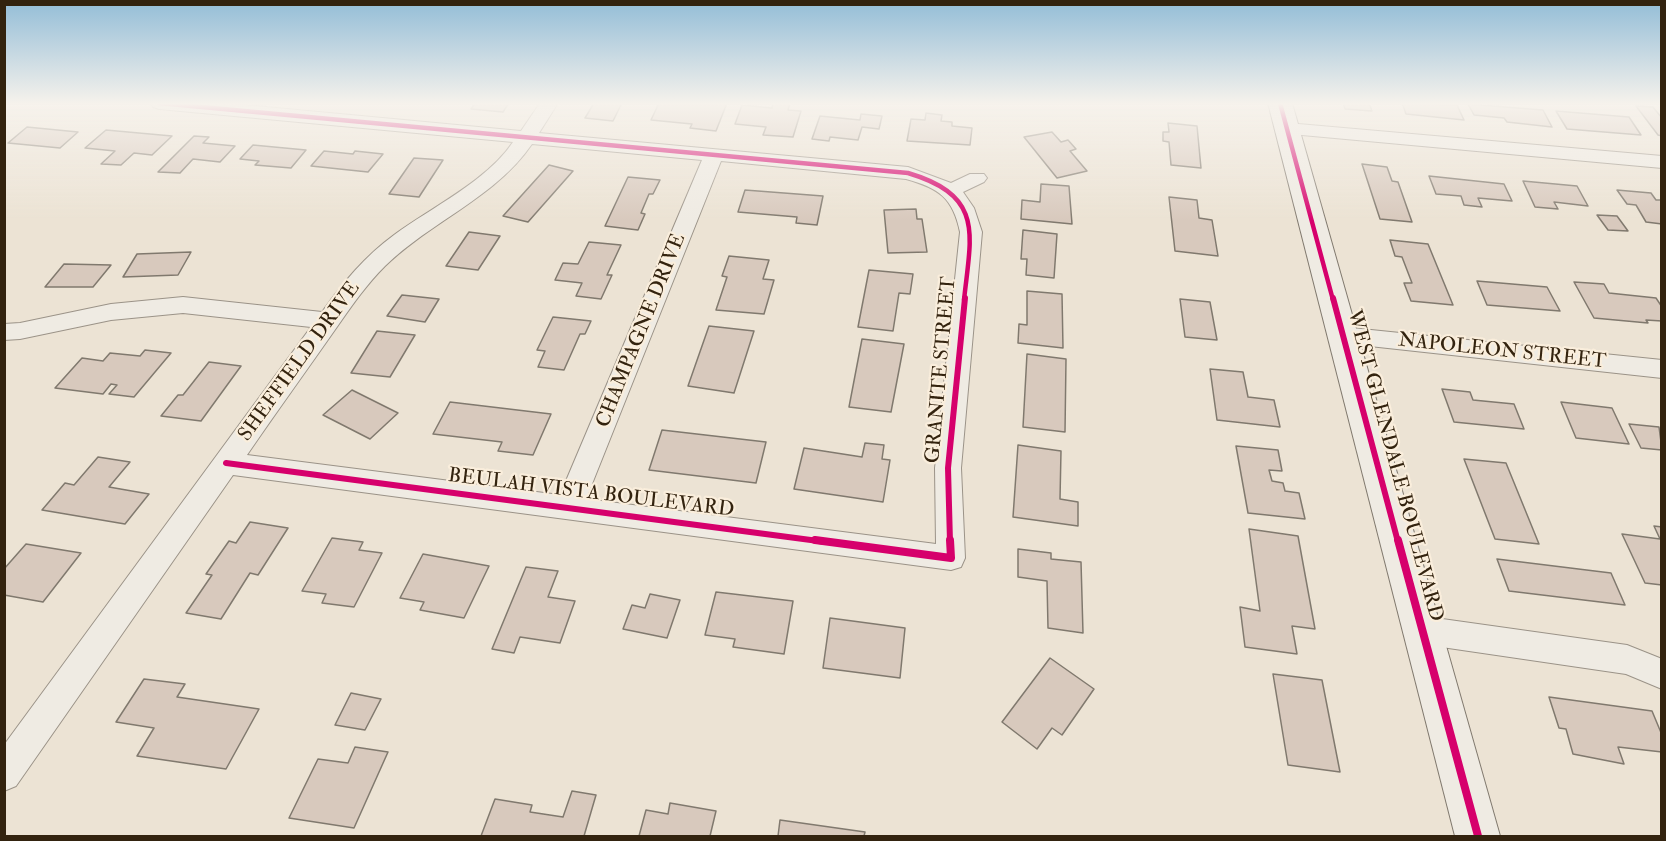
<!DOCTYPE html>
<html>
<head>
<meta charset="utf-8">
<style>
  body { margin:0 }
  #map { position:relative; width:1666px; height:841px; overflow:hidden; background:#ece3d4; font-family:"IM FELL Double Pica",serif }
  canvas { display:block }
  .frame { position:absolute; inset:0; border:6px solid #33230f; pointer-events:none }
</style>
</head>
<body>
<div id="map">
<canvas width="1666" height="841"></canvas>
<div class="frame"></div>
</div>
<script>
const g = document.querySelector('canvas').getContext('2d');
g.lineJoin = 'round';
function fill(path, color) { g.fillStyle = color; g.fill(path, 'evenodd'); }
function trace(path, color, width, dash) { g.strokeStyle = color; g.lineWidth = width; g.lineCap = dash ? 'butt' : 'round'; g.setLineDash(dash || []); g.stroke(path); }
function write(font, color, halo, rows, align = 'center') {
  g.font = font + ' "IM FELL Double Pica",serif'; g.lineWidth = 4.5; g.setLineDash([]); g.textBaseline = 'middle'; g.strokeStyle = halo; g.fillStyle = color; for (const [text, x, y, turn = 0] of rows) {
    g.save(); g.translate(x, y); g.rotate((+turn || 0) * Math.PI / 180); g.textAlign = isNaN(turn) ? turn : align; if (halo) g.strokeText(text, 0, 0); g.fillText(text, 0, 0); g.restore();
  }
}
const building = new Path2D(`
  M475,103H509L503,112L471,109Z
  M594,103H622L613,121L585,118Z
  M659,103L690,104L727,103L716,131L690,128L692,124L651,120Z
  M773,103H790L788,110L801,111L793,137L763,135L766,127L735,124L742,105L772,108Z
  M1343,103H1369L1372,111L1345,109Z
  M1402,103L1457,105L1464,120L1406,114Z
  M1468,104L1543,110L1552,127L1507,122L1504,118L1474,115Z
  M1636,106L1653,107L1662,118V136L1658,135Z
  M1556,111L1629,117L1641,135L1567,129Z
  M926,113L942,115L941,121L952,122V126L972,128L970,145L907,141L911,119L925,120Z
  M861,114L882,116L879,129L862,127L858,140L830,137L829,141L812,139L820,116L860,120Z
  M1168,123L1197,126L1201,168L1171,165L1169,142L1163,141V132H1169Z
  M27,127L78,132L60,148L8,143Z
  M106,130L172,136L152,155L134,153L121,165L101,164L115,151L85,148Z
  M1052,132L1061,142L1068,140L1076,149L1070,151L1087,171L1057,178L1024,137Z
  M194,136L209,137L203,143L235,146L220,162L193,159L180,173L158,172Z
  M253,145L306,150L291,168L255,165L259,161L240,159Z
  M324,151L353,154L355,151L383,154L368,172L311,166Z
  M414,158L443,160L419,197L389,194Z
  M1362,164L1387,167L1392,181L1398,182L1412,222L1380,219Z
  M549,165L573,171L528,222L503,216Z
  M1429,176L1504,184L1512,201L1478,198L1482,207L1464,205L1461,196L1436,194Z
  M628,177L660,180L653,194H649L641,213L645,214L638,230L605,226Z
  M1523,181L1577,186L1588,206L1554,202L1558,209L1535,207Z
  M1041,184L1069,186L1072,224L1021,219L1022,200L1040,202Z
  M745,190L823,196L817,225L796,223L797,217L738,212Z
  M1617,190L1651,193L1656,200H1662V224L1646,222L1636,205L1627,204Z
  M1169,197L1197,200L1199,218L1212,220L1218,256L1175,251Z
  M916,209L917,219H922L927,252L888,253L884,210Z
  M1597,215L1617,216L1628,231L1608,230Z
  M1023,230L1057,234L1054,278L1026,275L1027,259H1021Z
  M469,232L500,236L478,270L446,266Z
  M1390,240L1428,244L1453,305L1411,301L1404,283H1412L1402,257L1395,256Z
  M589,242L621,245L607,275H612L601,299L576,296L582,283L555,280L563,263L578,264Z
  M191,252L178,275L123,277L137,254Z
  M729,256L769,260L763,279L774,280L764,314L716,310L727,277L722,276Z
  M64,264L111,265L93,287H45Z
  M869,270L913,274L910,294L899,293L893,331L858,327Z
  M1477,281L1547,287L1560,311L1487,305Z
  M1574,282L1604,284L1609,293L1656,298L1662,307V321L1646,320L1648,323L1594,318Z
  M1027,291L1062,294L1063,348L1018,343L1019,324L1027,325Z
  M402,295L439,299L425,322L387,316Z
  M1180,299L1210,302L1217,340L1185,337Z
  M553,317L591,321L585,334H580L564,370L538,367L545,351L537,350Z
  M709,326L754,331L734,393L688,386Z
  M377,331L415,335L390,377L351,373Z
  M862,339L904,344L891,412L849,407Z
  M145,350L171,353L134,397L109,394L117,385L111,384L103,394L55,388L82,358L103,361L110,353L140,356Z
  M1027,354L1066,359L1065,432L1023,427Z
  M209,362L241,366L201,421L161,416L178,395H183Z
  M1210,369L1243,372L1248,397L1274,400L1280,427L1217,420Z
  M1442,389L1470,392L1473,400L1514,404L1524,429L1454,422Z
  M352,390L398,413L370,439L323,415Z
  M450,402L551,414L533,455L498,451L502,442L433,434Z
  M1561,402L1612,408L1629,444L1576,438Z
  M1629,424L1659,427L1662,450L1641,448Z
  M662,430L766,442L756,483L649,470Z
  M865,443L884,445L882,459L890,460L883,502L794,489L804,448L862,457Z
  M1018,445L1061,451L1060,499L1078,502V526L1013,517Z
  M1236,446L1278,450L1282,471L1269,470L1272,481L1283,483L1285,491L1299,493L1305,519L1248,513Z
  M98,457L130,462L109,487L149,494L125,524L42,510L65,483L74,485Z
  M1464,459L1506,463L1539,544L1495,539Z
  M250,522L288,528L258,575L250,573L221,619L186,613L212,575L206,574L229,541L236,543Z
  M1654,526L1662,527V585L1645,583L1622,534L1660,539Z
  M1249,529L1298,536L1315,629L1292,626L1297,654L1245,647L1240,607L1260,611Z
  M332,538L363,542L359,550L382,553L354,607L322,603L326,594L302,591Z
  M26,544L81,553L43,602L4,595V569Z
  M1018,549L1051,553V559L1081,562L1083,633L1048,628L1047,581L1018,577Z
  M423,554L489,566L464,618L420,610L424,602L400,598Z
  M1497,559L1611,573L1625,605L1509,591Z
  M526,567L558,571L548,597L575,601L560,643L520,637L514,653L492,649Z
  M716,592L793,601L784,654L733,647L735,639L705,635Z
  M650,594L680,600L667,638L623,629L632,605L645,608Z
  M830,618L905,628L900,678L823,668Z
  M1050,658L1094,689L1062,735L1052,728L1037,749L1002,722Z
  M1273,674L1322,680L1340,772L1288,765Z
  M144,679L185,684L177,697L259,709L226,769L137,756L154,728L116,722Z
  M351,693L381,699L365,730L335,725Z
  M1549,697L1652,711L1662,735V752L1618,747L1624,764L1573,754L1566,729L1559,728Z
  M355,747L388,752L354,828L289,818L318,759L348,763Z
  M572,791L596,795L584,836H481L495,799L532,805L530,812L563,817Z
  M670,803L716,811L710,836H639L646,810L668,814Z
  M780,820L865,832L864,836H778Z`);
fill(building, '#d8c9bd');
trace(building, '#80796e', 1.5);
const street = new Path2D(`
  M150,103H223L521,131L540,103H558L539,133L908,167L951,183L970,174H984L987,178L984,182L963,192L974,208L982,232L961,468L965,558L961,567L951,570L233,475L16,786L4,791V745L311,327L183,313L111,320L20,339L4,340V324L20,323L111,304L183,297L322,312C343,283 365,256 394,235C432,207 487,181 513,142L159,109L153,107ZM532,144L702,160L560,495L247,455C277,411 309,367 339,324C353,304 367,284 385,266C430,222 496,197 532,144ZM721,161L906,179C939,188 953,198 960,232L935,468L936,544L586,499Z
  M1287,123L1662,156V168L1280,133L1278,129L1280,125Z
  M1342,327L1662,360V378L1342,343L1334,341L1330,335L1334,329Z
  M1421,616L1627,645L1662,659V689L1626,674L1421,644L1410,640L1406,630L1410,620Z`);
const secondary = new Path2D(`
  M1268,103H1292L1500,836H1455Z`);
trace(street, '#9b9388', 2);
trace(secondary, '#80796e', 2);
fill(street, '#efebe3');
fill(secondary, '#efebe3');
trace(new Path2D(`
  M159,103L908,173C985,196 971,234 964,300
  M1280,103L1333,300`), '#d6006c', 4.5);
trace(new Path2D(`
  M1333,298L1398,542
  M226,463L826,542
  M950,542L948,468L965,298`), '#d6006c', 6);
trace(new Path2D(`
  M815,540L951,558L950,540
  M1398,540L1478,836`), '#d6006c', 8);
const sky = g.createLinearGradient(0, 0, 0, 221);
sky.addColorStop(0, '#93bdd7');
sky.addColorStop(0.47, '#f6f2ec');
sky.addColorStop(1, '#f6f2ec00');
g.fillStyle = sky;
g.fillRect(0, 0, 1666, 221);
write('20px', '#33230f', '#faeedc', [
  ["CHAMPAGNE DRIVE",642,331,-68],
  ["NAPOLEON STREET",1502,352,6],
  ["SHEFFIELD DRIVE",300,362,-54],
  ["GRANITE STREET",942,370,-85],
  ["WEST GLENDALE BOULEVARD",1394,466,75],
  ["BEULAH VISTA BOULEVARD",591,494,7]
]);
</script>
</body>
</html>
